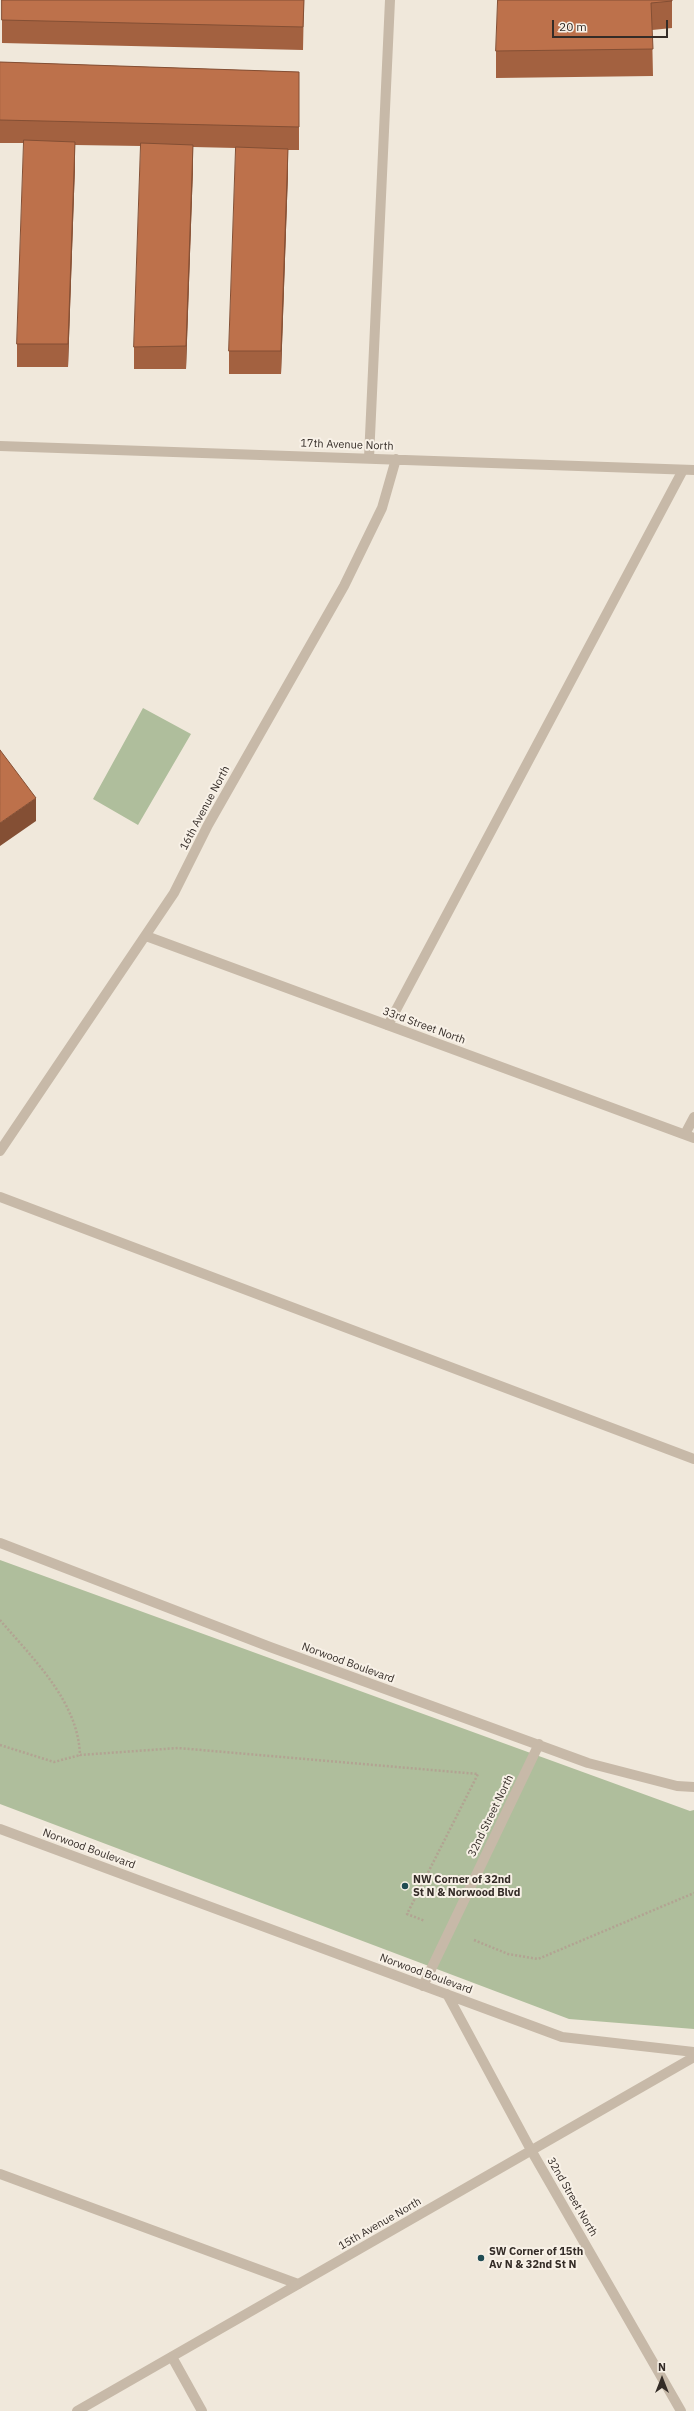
<!DOCTYPE html>
<html>
<head>
<meta charset="utf-8">
<style>
  body { margin:0 }
  #map { position:relative; width:694px; height:2411px; overflow:hidden; background:#f0e8db; font-family:"IBM Plex Sans",sans-serif }
  canvas { display:block }
  .north { position:absolute; left:642px; top:2359px; width:40px; height:40px; -webkit-text-stroke:3px #f8f1e7; paint-order:stroke; rotate:0deg; font-size:11px; font-weight:700; line-height:16px; text-align:center; color:#342c27 }
  .north::after { content:''; display:block; margin:auto; width:14px; height:18px; background:#342c27; clip-path:polygon(50% 0,100% 100%,50% 72%,0 100%) }
  .scale { position:absolute; left:552px; top:20px; width:116px; height:18px; box-sizing:border-box; border:2px solid #342c27; border-top:0; padding-left:5px; font-size:12px; line-height:14px; white-space:nowrap; color:#342c27; -webkit-text-stroke:3px #f8f1e7; paint-order:stroke }
</style>
</head>
<body>
<div id="map">
<canvas width="694" height="2411"></canvas>
<div class="north">N</div>
<div class="scale">20 m</div>
</div>
<script>
const g = document.querySelector('canvas').getContext('2d');
g.lineJoin = 'round';
function fill(path, color) { g.fillStyle = color; g.fill(path, 'evenodd'); }
function trace(path, color, width, dash) { g.strokeStyle = color; g.lineWidth = width; g.lineCap = dash ? 'butt' : 'round'; g.setLineDash(dash || []); g.stroke(path); }
function write(font, color, halo, rows, align = 'center') {
  g.font = font + ' "IBM Plex Sans",sans-serif'; g.lineWidth = 4; g.setLineDash([]); g.textBaseline = 'middle'; g.strokeStyle = halo; g.fillStyle = color; for (const [text, x, y, turn = 0] of rows) {
    g.save(); g.translate(x, y); g.rotate((+turn || 0) * Math.PI / 180); g.textAlign = isNaN(turn) ? turn : align; if (halo) g.strokeText(text, 0, 0); g.fillText(text, 0, 0); g.restore();
  }
}
fill(new Path2D(`
  M143,708L191,734L138,825L93,799Z
  M0,1560L690,1811L694,1810V2029L569,2019L0,1804Z`), '#afbe9c');
trace(new Path2D(`
  M0,1620C33,1659 78,1701 80,1755L178,1748L478,1774L407,1914L425,1921
  M0,1745L54,1762L80,1755
  M474,1940L508,1954L538,1959L694,1893`), '#b2a392', 2.5, [2, 2]);
trace(new Path2D(`
  M369,458L390,0
  M388,1025L683,470
  M0,1197L694,1459
  M0,2174L298,2284
  M172,2357L202,2411`), '#c7b9a8', 10);
trace(new Path2D(`
  M0,446L694,470
  M146,936L694,1138
  M685,1134L694,1117
  M0,1151L174,893L208,825L344,586L382,508L396,459
  M0,1543L270,1647L588,1763L677,1786L694,1787
  M0,1829L562,2037L694,2052
  M423,1986L539,1744
  M447,1994L531,2150L681,2411
  M77,2411L694,2057`), '#c7b9a8', 10);
fill(new Path2D(`
  M2,0H304L303,50L2,43Z
  M498,0H672V28L652,30L653,76L496,78V51Z
  M0,62L299,72V150H288V172L281,374H229V351L236,148L193,147V167L186,369H134V347L141,146L75,145V165L68,367H17V344L24,143H0Z`), '#a36140');
fill(new Path2D(`
  M75,142V165L68,367V344Z
  M193,145V167L186,369V346Z
  M288,149V172L281,374V351Z
  M36,798V821L0,846V823Z`), '#844f34');
const building = new Path2D(`
  M2,0H304L303,27L2,20Z
  M498,0H672V1L651,3L653,49L496,51Z
  M0,62L299,72V127L0,120Z
  M24,140L75,142L68,344H17Z
  M141,143L193,145L186,346L134,347Z
  M236,147L288,149L281,351H229Z
  M0,750L36,798L0,823Z`);
fill(building, '#bd714b');
trace(building, '#844f34', 1);
for (const [x, y, r, color] of [
  [405,1886,4,"#204b52"],
  [481,2258,4,"#204b52"]
]) { const dot = new Path2D(); dot.arc(x, y, r, 0, 2 * Math.PI); g.fillStyle = color; g.fill(dot); trace(dot, '#f8f1e7', 1.5); }
write('11px', '#342c27', '#f8f1e7', [
  ["17th Avenue North",347,445,2],
  ["16th Avenue North",205,808,-62],
  ["33rd Street North",424,1026,20],
  ["Norwood Boulevard",348,1663,20],
  ["32nd Street North",491,1816,-64],
  ["Norwood Boulevard",89,1849,20],
  ["Norwood Boulevard",426,1974,20],
  ["32nd Street North",572,2197,60],
  ["15th Avenue North",380,2224,-30]
]);
write('bold 11px', '#342c27', '#f8f1e7', [
  ["NW Corner of 32nd",413,1880],
  ["St N & Norwood Blvd",413,1893],
  ["SW Corner of 15th",489,2252],
  ["Av N & 32nd St N",489,2265]
], 'left');
</script>
</body>
</html>
